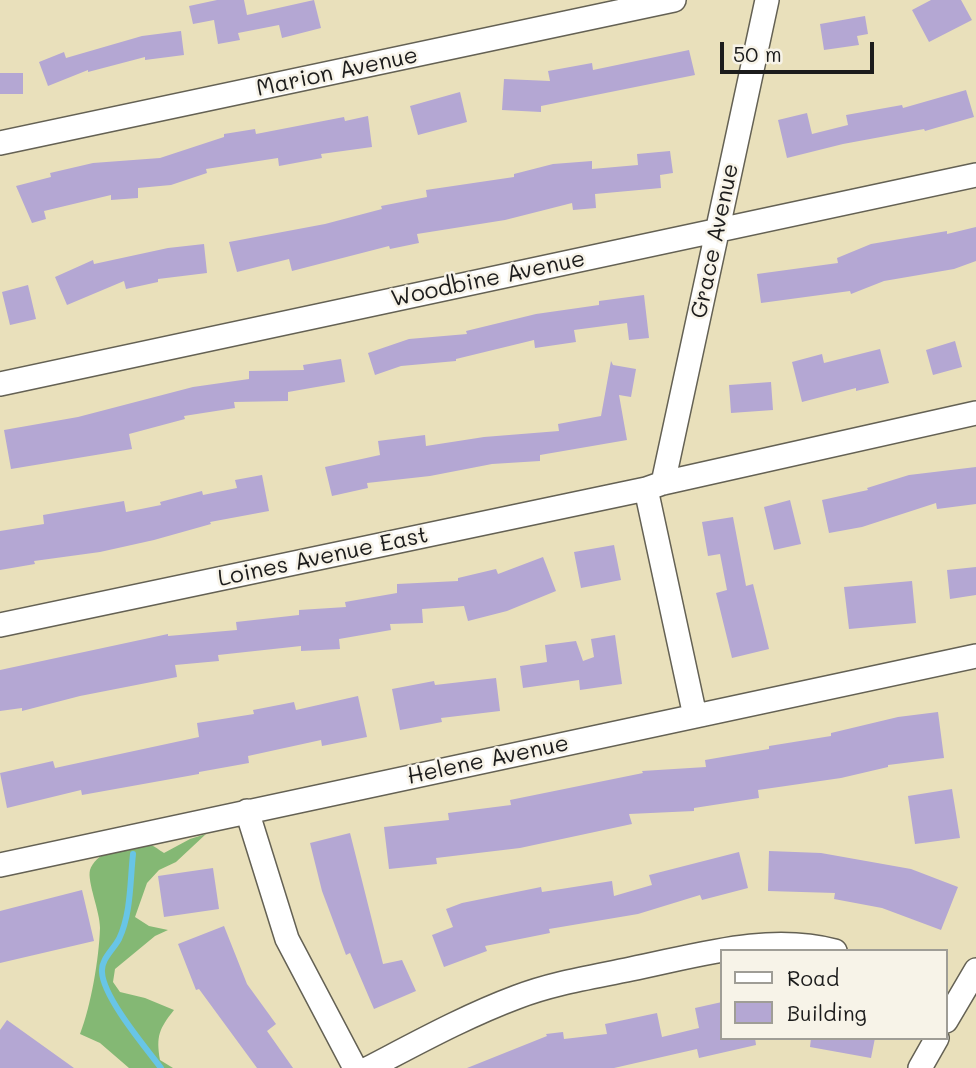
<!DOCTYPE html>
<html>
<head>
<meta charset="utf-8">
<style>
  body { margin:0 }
  #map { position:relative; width:976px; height:1068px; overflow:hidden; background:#e9e0bb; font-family:Mali,sans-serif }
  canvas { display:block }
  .legend { position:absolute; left:720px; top:949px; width:228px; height:91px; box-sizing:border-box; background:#f7f3e8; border:2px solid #9f9d96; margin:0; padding:9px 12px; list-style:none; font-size:21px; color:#1c1c1c }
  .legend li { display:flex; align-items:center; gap:14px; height:35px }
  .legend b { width:35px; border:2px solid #9f9d96 }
  .scale { position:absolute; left:720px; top:42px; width:154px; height:32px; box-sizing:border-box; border:4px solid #1c1c1c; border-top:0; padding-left:9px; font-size:21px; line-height:24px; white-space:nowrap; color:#1c1c1c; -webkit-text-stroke:5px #f7f3e8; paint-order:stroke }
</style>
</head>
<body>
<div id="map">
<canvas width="976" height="1068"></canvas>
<ul class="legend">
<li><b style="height:9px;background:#fff"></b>Road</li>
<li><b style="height:19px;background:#b4a7d3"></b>Building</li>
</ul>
<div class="scale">50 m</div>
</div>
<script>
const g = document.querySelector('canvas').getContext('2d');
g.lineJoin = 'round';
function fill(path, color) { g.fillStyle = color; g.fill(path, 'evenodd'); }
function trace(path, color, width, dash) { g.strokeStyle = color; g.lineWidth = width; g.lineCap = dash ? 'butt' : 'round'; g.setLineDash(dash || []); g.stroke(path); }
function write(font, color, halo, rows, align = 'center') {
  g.font = font + ' Mali,sans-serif'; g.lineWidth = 5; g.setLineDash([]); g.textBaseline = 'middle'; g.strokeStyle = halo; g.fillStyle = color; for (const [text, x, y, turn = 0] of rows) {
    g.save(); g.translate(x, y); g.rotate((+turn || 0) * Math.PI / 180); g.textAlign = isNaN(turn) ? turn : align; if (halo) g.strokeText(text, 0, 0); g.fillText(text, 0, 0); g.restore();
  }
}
fill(new Path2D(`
  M206,834L176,862L159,870L147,883L135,917L149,926L168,930L155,936L115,969L113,982L120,992L145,998L174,1010C159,1029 156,1036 160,1060L173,1068H129L100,1043L80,1034C91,1006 99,959 100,928C100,911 87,882 90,870C96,851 132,839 150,845C155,846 159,850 164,853L190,839Z`), '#84b874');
trace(new Path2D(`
  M133,854C130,882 131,914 119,939C113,950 101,959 102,972C103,997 145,1047 161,1068`), '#68c5e6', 6);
fill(new Path2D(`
  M217,0H244L247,15L314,0L321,28L282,38L279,25L238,33L240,40L218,44L214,20L193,24L189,6Z
  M931,0H961L972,20L929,42L912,10Z
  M865,16L868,34L857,36L859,45L824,50L820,24Z
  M181,31L184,55L145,60V57L88,72V70L48,86L39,62L64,52L66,58L142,36Z
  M689,50L695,75L541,106V112L502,110L504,79L550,81L548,71L592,63L593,70Z
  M0,73H23V94H0Z
  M966,90L974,117L925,131L924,129L843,144L787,158L778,120L807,113L812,134L848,125L846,115L902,105L903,108Z
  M460,92L467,122L418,135L410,106Z
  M368,116L372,147L321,154L322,158L279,166L278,158L206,169L207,173L171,185L138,188V198L111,200V195L44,211L46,219L32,223L16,186L51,177L50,173L93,163L160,158L224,137V134L255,129L256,134L344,117L345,121Z
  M670,151L673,173L660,175L661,188L595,194L596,208L573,210L572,203L505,220L417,234L419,243L390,249L389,246L292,271L289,259L237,272L229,242L325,224L382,209L381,206L427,197L426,190L514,177V174L553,164L592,161V169L638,165L637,154Z
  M976,227V261L954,269L884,281L851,294L850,291L761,303L757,274L838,263L837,258L871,244L947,231V234Z
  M204,244L207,273L158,279V282L126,289L124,281L67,305L55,277L93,260L94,264L168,248Z
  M28,285L36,319L10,325L2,292Z
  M644,295L649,338L629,340L627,323L574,330L576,342L535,348L534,340L456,359V361L401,366L375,375L368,353L409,339L467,334L466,331L536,314L599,305V301Z
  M955,341L962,367L933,375L926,350Z
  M880,349L889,383L856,391V388L802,402L792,362L822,354L824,363Z
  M341,359L345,382L288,392V401L234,402L235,408L184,416L185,419L129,434L132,449L11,469L4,430L78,417L193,387L249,379V371L304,370L303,365Z
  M611,361L613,365L636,369L631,397L619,395L627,440L540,455V461L492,464L430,476L367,483L368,488L332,496L325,467L380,455L378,441L425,435L426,446L484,437L559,431L558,424L601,416Z
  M771,382L773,410L731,413L729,385Z
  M976,467V504L937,509L936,503L862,527L829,533L822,500L868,490L867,488L909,475Z
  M262,475L269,511L210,522L211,524L154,540L100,552L34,561L35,564L0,570V531L44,524L43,515L124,501L126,512L161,505L160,502L202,491L203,495L237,488L235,480Z
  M790,500L801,544L774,550L764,507Z
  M733,517L746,586L753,584L769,649L732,658L716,593L727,590L720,554L708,556L702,522Z
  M614,545L621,580L581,588L574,552Z
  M543,557L556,591L507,611L468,621L464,606L422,609L423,623L390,624L391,630L339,639L340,649L301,651V646L218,655L219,661L175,665L177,677L80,696L22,711V708L0,711V670L168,634V636L237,630L236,622L299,615V610L346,607L345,602L397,593V584L458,581V578L496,569L498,574Z
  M976,567V595L950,599L947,570Z
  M912,581L916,623L849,629L844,587Z
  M615,635L622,684L580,690L579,680L523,688L520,666L547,662L545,645L576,641L583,661L594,657L591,639Z
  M496,678L500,711L441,718L442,722L400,730L392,689L434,681L435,685Z
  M358,696L367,737L322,746L321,740L248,756L249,763L199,772V774L82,795L81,790L7,808L0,773L53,761L55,768L199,737L197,723L254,714L253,710L284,704L294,702L296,710Z
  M938,712L944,758L888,765V767L841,778L758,790L759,798L694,808V811L629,814L632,824L520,848L436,858L437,864L389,869L384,827L449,820L448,813L511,805L510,800L643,773L642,771L706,767L705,760L769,749V746L831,736V733L898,717Z
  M952,789L960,838L915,844L908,796Z
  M350,833L383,964L402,960L416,991L374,1009L350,953L346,955L322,891L310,843Z
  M769,851L821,853L911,869L958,887L941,930L882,908L834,899L835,893L768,891Z
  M739,852L748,888L702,900L700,895L638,914L549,929L550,933L485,946L487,951L444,967L432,935L453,927L446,909L462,903L541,887L542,892L612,881L614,896L652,885L649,875Z
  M213,868L219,909L164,917L158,876Z
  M82,890L94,941L0,963V911Z
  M224,926L247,984L276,1024L267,1031L293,1068H257L199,989L196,990L178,944Z
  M722,1002V1038H755L756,1045L699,1058L697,1049L614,1068H467L547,1036L546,1034L563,1032L564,1039L607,1034L605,1024L657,1013L662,1037L699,1028L695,1008Z
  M7,1020L74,1068H0V1030Z
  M811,1038H875L871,1058L810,1047Z`), '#b4a7d3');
const minor = new Path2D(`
  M0,143L674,0
  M0,384L976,175
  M663,483L767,0
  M646,489L695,716
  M0,625L646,489L663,483L976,413
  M247,811L287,939L355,1068
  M0,865L976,656
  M946,1021L976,970
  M369,1068C417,1043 466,1016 517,997C553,983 593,977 631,969C696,956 768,933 835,951
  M920,1068L937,1038`);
trace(minor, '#646154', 26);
trace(minor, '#fff', 23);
write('23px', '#1c1c1c', '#f7f3e8', [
  ["Marion Avenue",337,72,-12],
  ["Grace Avenue",715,241,-78],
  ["Woodbine Avenue",488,279,-12],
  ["Loines Avenue East",323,557,-12],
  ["Helene Avenue",488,760,-12]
]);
</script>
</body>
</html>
